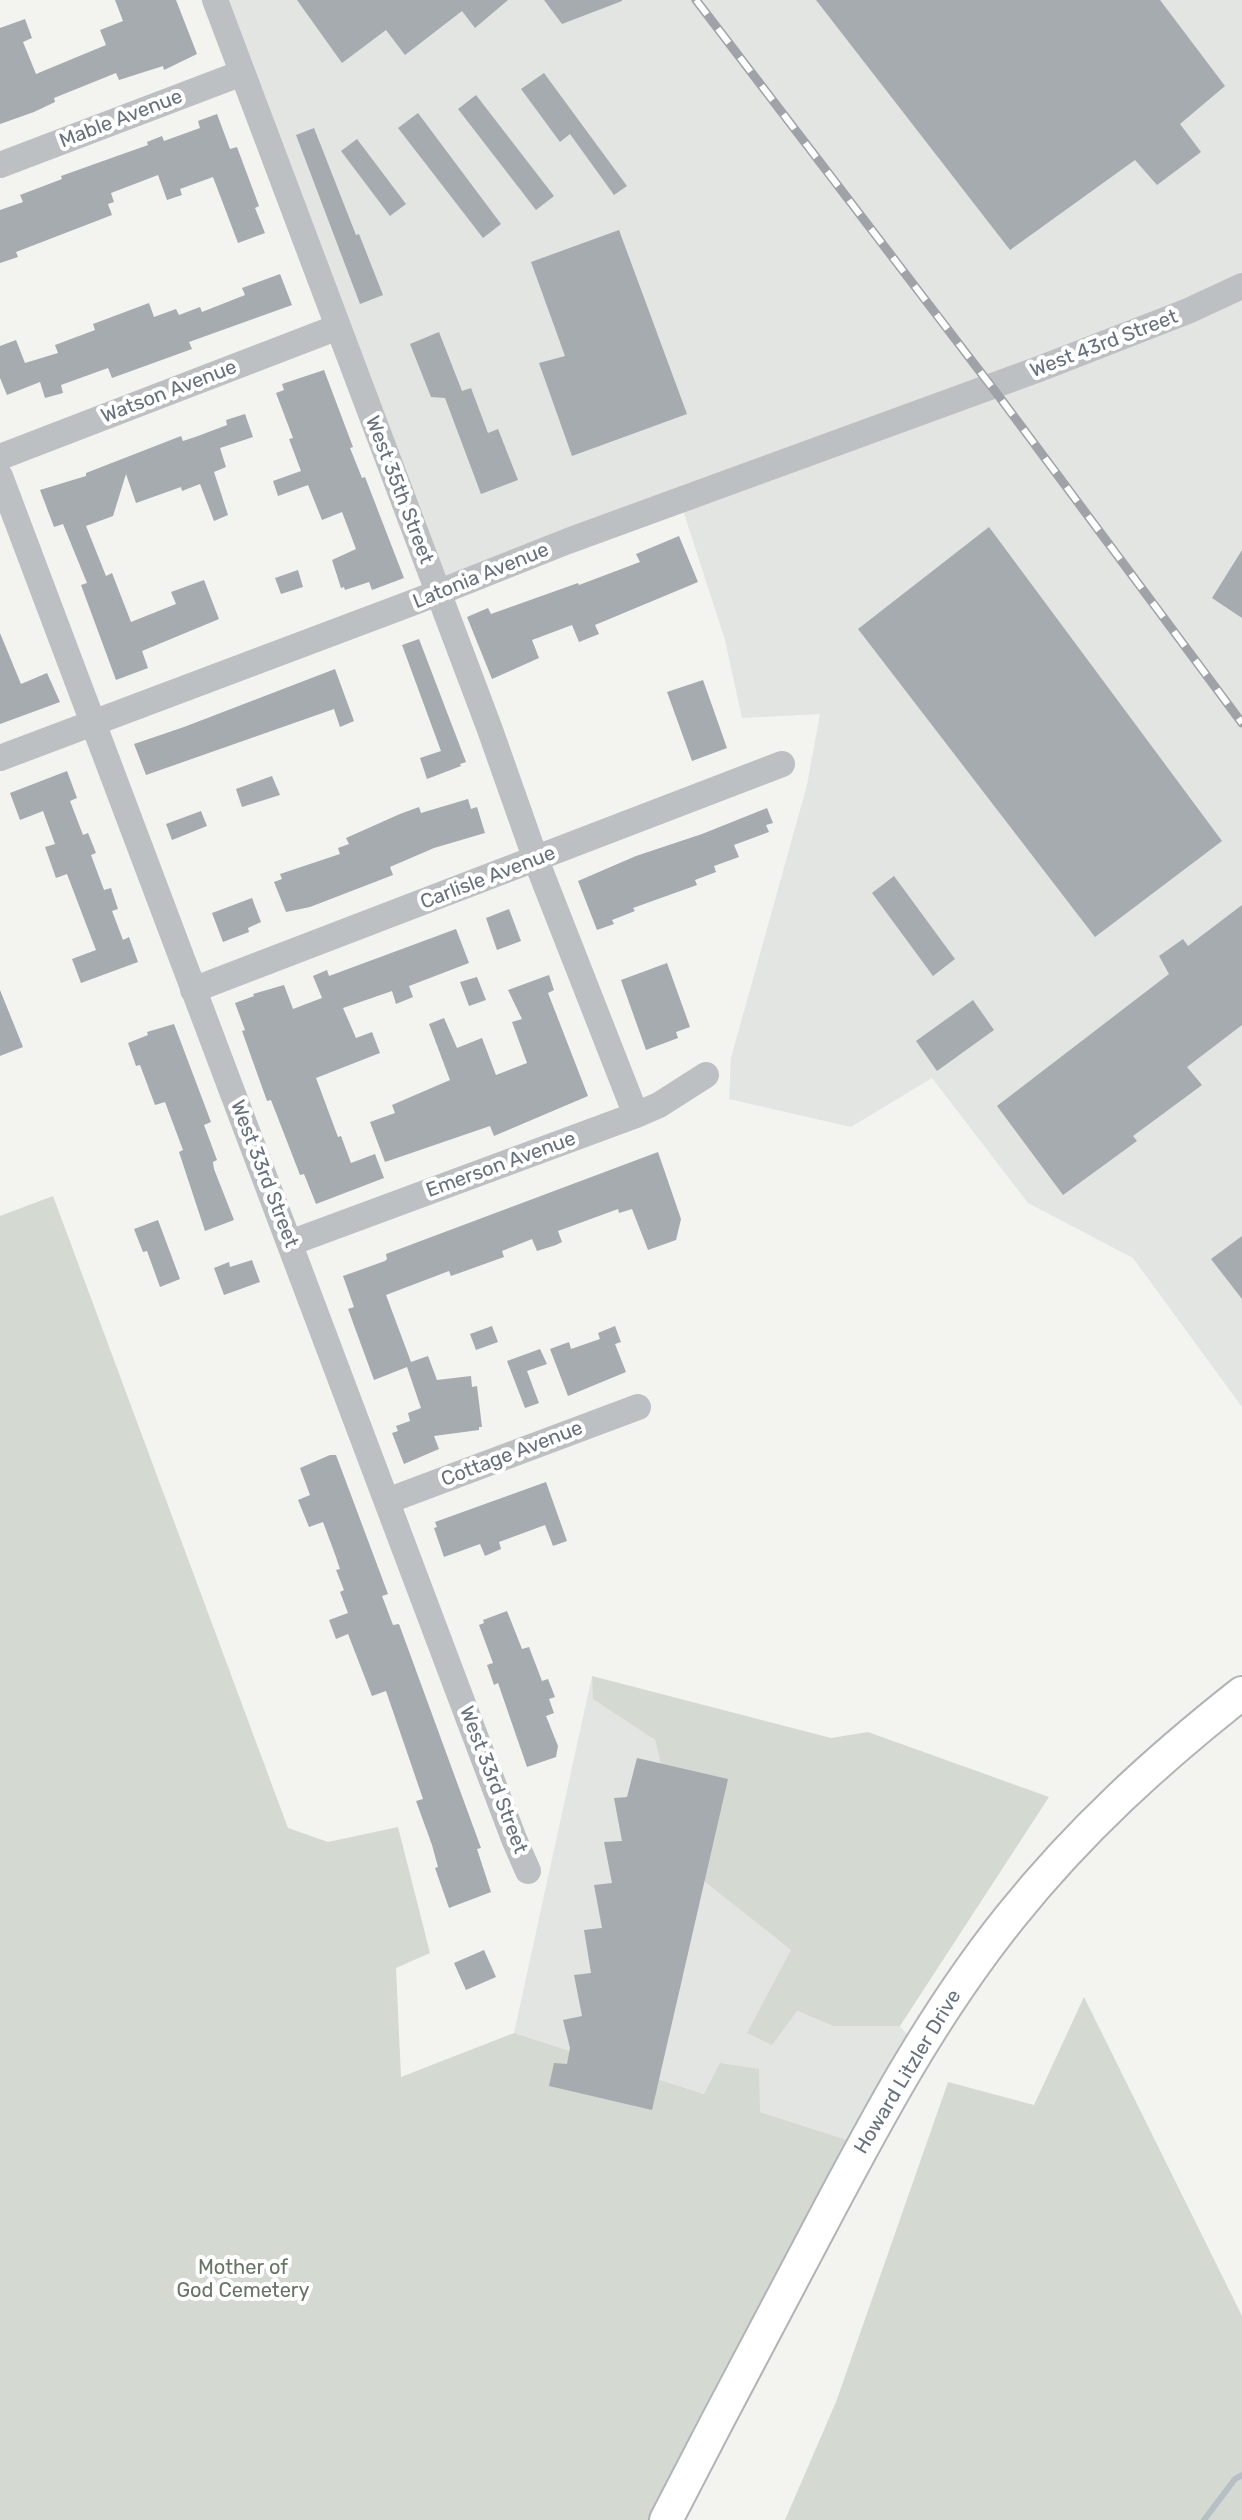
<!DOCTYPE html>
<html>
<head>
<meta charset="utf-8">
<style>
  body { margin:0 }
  canvas { display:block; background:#f3f3f0 }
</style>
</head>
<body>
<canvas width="1242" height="2520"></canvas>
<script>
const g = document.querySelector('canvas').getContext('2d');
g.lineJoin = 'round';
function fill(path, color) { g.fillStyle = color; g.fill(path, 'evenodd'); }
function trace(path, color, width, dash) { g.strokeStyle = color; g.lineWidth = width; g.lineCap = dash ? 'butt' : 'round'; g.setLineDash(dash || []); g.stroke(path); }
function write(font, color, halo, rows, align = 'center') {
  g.font = font + ' Rubik,sans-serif'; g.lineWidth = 8; g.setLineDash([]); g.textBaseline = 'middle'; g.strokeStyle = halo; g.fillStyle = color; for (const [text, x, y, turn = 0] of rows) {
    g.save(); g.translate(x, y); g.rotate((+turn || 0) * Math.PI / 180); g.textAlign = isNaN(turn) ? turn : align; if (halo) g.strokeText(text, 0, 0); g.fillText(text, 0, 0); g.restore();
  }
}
fill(new Path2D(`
  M215,0H1242V1407L1133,1258L1028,1203L932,1078L851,1127L729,1099L731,1058L807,785L820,714L742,718L725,640L680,501L438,593Z
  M592,1676L594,1699L655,1740L686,1867L791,1950L796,2011L833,2026H900L918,2048L863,2145L514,2033Z`), '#e3e5e3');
fill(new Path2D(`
  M53,1196L288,1828L328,1842L398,1827L430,1953L396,1968L401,2077L514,2033L704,2094L720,2063L759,2069L760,2112L863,2145L666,2520H0V1216Z
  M592,1676L831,1738L868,1732L1049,1797L900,2026H833L797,2011L772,2045L747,2033L791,1950L686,1867L655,1740L593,1699Z
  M1084,1997L1242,2316V2520H785L836,2402L948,2082L1034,2105Z`), '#d4d9d2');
trace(new Path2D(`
  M1204,2520L1235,2479L1242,2475`), '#b6bfc3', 6);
fill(new Path2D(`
  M115,0H176L197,54L164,70L163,66L119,80L116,73L54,98L55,102L34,112L0,124V28L25,19L32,38L23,42L36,74L106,45L100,30L123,21Z
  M297,0H508L475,28L462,11L405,55L386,30L342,63Z
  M544,0H622V1L562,24Z
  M816,0H1160L1225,86L1180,124L1201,152L1157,185L1135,160L1010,250Z
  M544,73L627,186L614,195L570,134L560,142L521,89Z
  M476,95L554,196L536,210L458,109Z
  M418,113L501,224L483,238L398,128Z
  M217,114L230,149L237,147L259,206L255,208L265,233L238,243L213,177L180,189L182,195L167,200L158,175L111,193L114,202L108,204L112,215L16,252L18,257L0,263V210L23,202L20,195L62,179L61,176L148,145L147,142L162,136L164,141L200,128L198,121Z
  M314,128L356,235L359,234L383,295L360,304L296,135Z
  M357,139L406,204L390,216L341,151Z
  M619,230L687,414L572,456L539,363L565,356L531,262Z
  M280,274L292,305L189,342L192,349L112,378L108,368L61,385L63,393L45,398L40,382L7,395L0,378V346L16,340L25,363L58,353L55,345L95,330L93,324L149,303L154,317L176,309L179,315L200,307L202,312L245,295L242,288Z
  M439,332L462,391L471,388L488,433L498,429L518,480L481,494L445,398L431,397L410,344Z
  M324,370L353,447L350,448L362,478L365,477L404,578L372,590L369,582L345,590L344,587L341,588L332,560L356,549L342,512L322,520L308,485L278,496L273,481L301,471L289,439L293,438L276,393L284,390L282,384Z
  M245,414L253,437L220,448L226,467L214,472L228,515L214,521L200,484L182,491L181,487L136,503L126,474L113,516L86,526L106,576L112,573L131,622L176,604L171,592L204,580L219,619L142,651L148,668L116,680L81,585L87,583L63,524L54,527L40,490L86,476V473L181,436L183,441L198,436L227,425L226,420Z
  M989,527L1222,841L1095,937L858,629Z
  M679,536L698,582L595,625L599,634L579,642L572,625L532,640L539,658L492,679L467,617L488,608L491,614L578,583L579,585L640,562L636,554Z
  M1242,550V618L1212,598Z
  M298,570L303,587L281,594L275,578Z
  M0,633L21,684L47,673L60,702L0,724Z
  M419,639L466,762L460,764L461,766L427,779L420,758L441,751L402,645Z
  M335,669L354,721L340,727L334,709L146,775L134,744L184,727Z
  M703,680L727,748L692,761L667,692Z
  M67,771L77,798L70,801L83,835L88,833L96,853L91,855L104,890L111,888L118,909L112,911L123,940L129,937L138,962L81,983L72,959L96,950L86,924L67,874L56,878L45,847L55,844L43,811L20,820L10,793Z
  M272,776L280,795L242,807L236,789Z
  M468,799L471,809L477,807L485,833L434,848L390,867L393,875L310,907L286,912L274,882L282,879L280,874L340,854L338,848L349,844L346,838L400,814L419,807L421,813Z
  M767,808L773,823L766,825L769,832L734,845L739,857L714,866L716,872L695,880L697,885L633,908L635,911L612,920L614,924L597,930L578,881L636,856L702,834Z
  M201,811L207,826L172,840L166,824Z
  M894,876L955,959L933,976L872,893Z
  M252,898L261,922L248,928L249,932L223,942L212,913Z
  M1242,905V1025L1187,1067L1202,1085L1133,1136L1137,1141L1063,1195L997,1106L1169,974L1159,956L1183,939L1188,946Z
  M509,909L521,941L497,950L486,918Z
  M456,929L469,963L409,986L413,997L396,1004L392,991L343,1008L356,1038L372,1032L380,1053L316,1078L338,1137L341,1136L351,1163L375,1154L384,1178L316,1204L304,1174L300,1175L271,1100L267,1101L242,1031L245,1030L235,1003L254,996L253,994L284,985L293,1009L322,998L313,976L327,970L329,976Z
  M667,963L690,1027L676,1032L678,1038L646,1050L621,980Z
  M549,975L554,990L548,993L588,1096L494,1136L490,1126L385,1162L370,1122L395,1113L392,1105L450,1080L429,1024L444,1018L457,1048L482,1038L496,1075L527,1063L512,1022L522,1019L508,990Z
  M477,977L486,1000L469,1006L460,982Z
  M0,990L23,1047L0,1056Z
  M973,1000L994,1030L937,1071L916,1041Z
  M174,1024L211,1122L204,1125L217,1160L213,1162L214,1169L234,1220L205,1231L179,1152L183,1150L165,1102L155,1105L140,1065L136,1066L128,1043L148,1035L147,1032Z
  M658,1152L681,1219L676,1240L648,1250L632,1209L619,1213L618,1209L558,1231L562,1242L556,1245L537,1251L532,1239L502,1251L504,1257L451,1276L449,1271L386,1295L411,1362L428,1356L437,1380L471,1376L472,1387L477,1386L482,1427H479V1430L434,1436L439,1449L404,1464L392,1433L398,1431L396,1426L410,1421L408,1413L421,1408L407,1367L374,1380L348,1309L354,1307L343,1276L385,1261L387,1259L386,1254Z
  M158,1220L180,1279L160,1287L147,1251L143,1252L134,1229Z
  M1242,1236V1299L1211,1259Z
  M252,1260L260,1282L224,1295L214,1268L229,1262L230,1267Z
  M492,1326L498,1342L476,1350L470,1334Z
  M615,1326L621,1342L615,1344L626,1372L568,1396L550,1349L569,1342L571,1349L600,1339L598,1333Z
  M540,1349L547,1364L527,1371L539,1403L525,1408L507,1361Z
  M330,1455H336L388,1594L382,1596L393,1625L399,1624L481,1848L477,1849L491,1892L449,1908L435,1868L438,1867L432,1845L416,1801L423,1799L386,1691L372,1696L348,1634L336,1639L329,1620L348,1613L340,1592L344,1590L336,1570L340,1569L336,1557L323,1522L309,1527L298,1500L310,1495L300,1468Z
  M546,1482L567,1541L553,1546L545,1525L499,1542L501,1549L485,1556L480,1544L444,1557L434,1528L437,1527L435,1522Z
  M507,1611L522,1649L529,1647L542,1681L548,1679L555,1697L549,1699L554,1713L546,1716L558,1746L556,1757L527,1767L498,1683L494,1685L487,1665L493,1663L479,1625L484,1623L483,1620Z
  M637,1758L728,1779L652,2110L549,2086L554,2063L567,2064L570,2048L563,2020L582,2016L574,1975L591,1973L584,1930L602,1928L594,1885L612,1883L604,1842L622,1841L614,1798L627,1797Z
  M484,1950L496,1977L466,1990L454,1963Z`), '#a5abaf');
const major = new Path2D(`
  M666,2520C715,2425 765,2330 815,2236C874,2124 932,2014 1011,1916C1079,1831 1157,1760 1242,1693`);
trace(major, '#b1b4b7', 36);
trace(new Path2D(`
  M215,0L489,727L536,860L636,1115
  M0,165L242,73
  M0,457L338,327
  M0,476L514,1839L528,1871
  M0,758L417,601L568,541L1039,369L1188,311L1242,286
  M193,990L782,764
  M290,1243L636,1115L659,1105L706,1075
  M387,1501L638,1407`), '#bdc0c3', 26);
trace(major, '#fff', 32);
const rail = new Path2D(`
  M696,0L1001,399L1242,723`);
trace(rail, '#9fa3a8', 9);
trace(rail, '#fff', 6, [18]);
write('20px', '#66717d', '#fff', [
  ["Mable Avenue",121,119,-21],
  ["West 43rd Street",1104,344,-21],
  ["Watson Avenue",169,392,-21],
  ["West 35th Street",399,490,69],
  ["Latonia Avenue",481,576,-22],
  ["Carlisle Avenue",488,878,-21],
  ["Emerson Avenue",501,1165,-20],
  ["West 33rd Street",264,1174,69],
  ["Cottage Avenue",512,1454,-21],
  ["West 33rd Street",493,1780,69],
  ["Howard Litzler Drive",908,2072,-59]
]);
write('20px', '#667564', '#fff', [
  ["Mother of",243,2268],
  ["God Cemetery",243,2291]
]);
</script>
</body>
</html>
